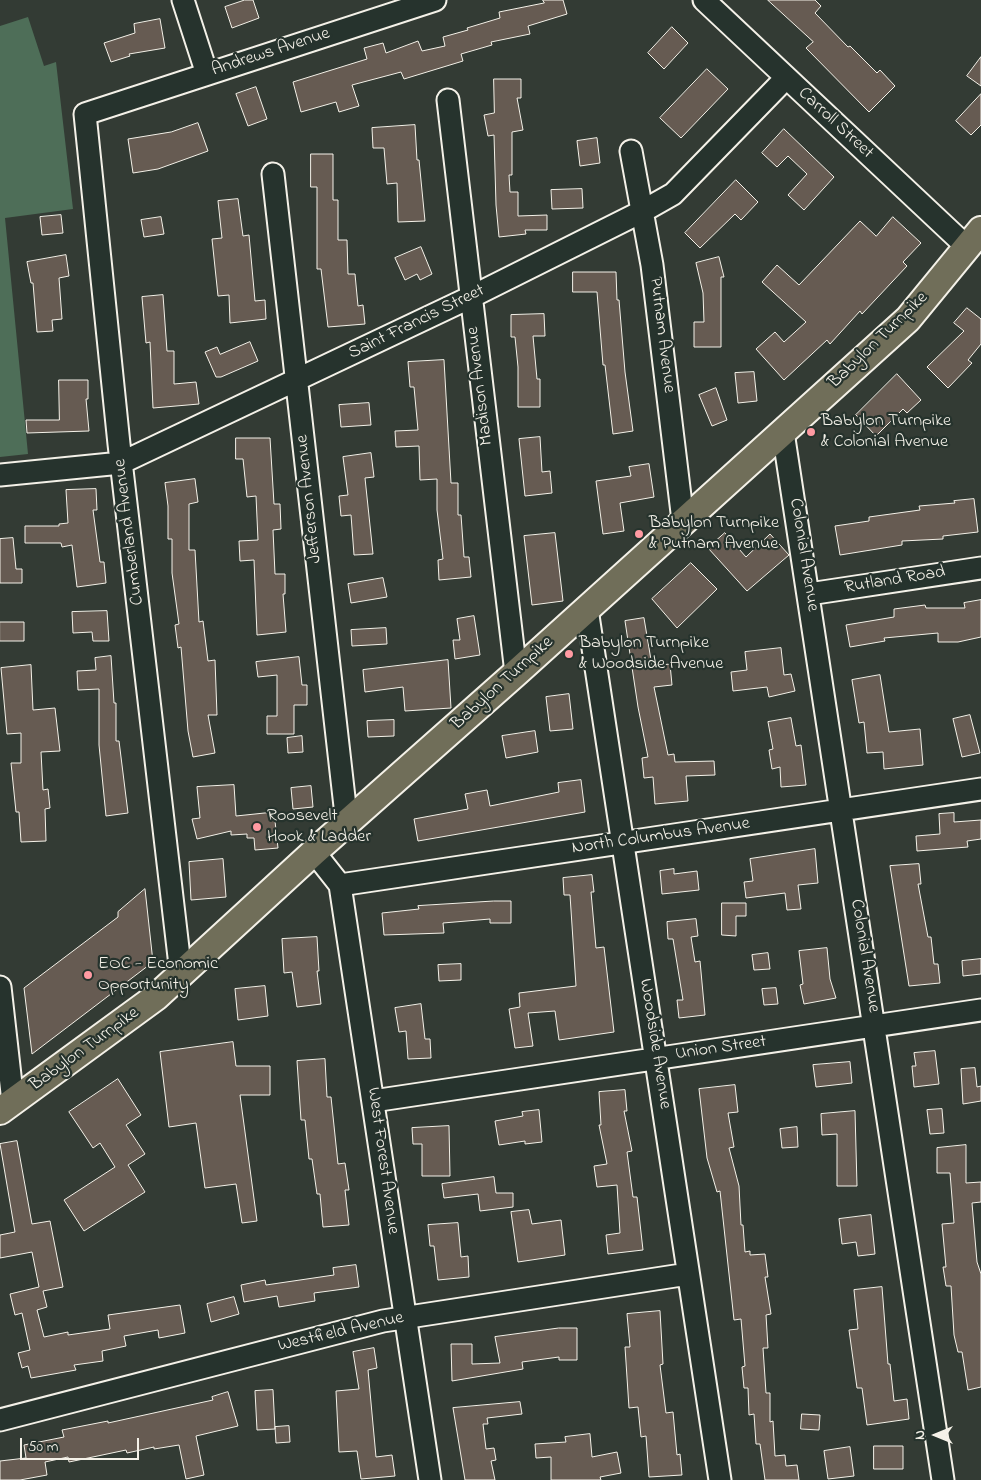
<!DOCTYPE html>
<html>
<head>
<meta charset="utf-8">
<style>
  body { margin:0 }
  #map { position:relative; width:981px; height:1480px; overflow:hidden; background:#333b34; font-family:"Indie Flower",sans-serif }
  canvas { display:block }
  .north { position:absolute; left:911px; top:1410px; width:50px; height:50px; -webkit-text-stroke:4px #26332d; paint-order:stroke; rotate:270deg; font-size:14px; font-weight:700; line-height:20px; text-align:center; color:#f4f1e8 }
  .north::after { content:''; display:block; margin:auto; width:18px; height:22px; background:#f4f1e8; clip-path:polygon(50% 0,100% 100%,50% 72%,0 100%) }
  .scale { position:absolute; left:20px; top:1438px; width:119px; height:22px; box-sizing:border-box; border:2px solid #f4f1e8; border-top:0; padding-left:6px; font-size:15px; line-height:18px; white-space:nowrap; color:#f4f1e8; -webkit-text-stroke:4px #26332d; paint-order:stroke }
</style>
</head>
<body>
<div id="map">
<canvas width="981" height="1480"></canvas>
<div class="north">N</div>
<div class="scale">50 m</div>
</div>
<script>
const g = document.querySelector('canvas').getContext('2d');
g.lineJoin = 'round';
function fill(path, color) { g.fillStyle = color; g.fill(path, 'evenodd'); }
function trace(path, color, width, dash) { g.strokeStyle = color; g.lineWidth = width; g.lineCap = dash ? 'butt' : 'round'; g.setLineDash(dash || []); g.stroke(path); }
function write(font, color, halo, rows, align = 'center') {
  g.font = font + ' "Indie Flower",sans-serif'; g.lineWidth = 4.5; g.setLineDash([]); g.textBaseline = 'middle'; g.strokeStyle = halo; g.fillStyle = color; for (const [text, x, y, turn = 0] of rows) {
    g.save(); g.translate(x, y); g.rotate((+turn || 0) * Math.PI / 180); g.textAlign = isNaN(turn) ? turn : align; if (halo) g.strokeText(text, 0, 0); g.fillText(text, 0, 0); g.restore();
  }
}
fill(new Path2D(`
  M28,17L44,66L56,62L73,209L5,218L28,454L0,457V26Z`), '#4e6e58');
const building = new Path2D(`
  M245,0H253L259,18L232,28L225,7Z
  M543,0H563L567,14L528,26L530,34L491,42L492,45L461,54L463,61L404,79L401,72L352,85L359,106L339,112L336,102L301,112L293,82L367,59L364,48L383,43L386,53L418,41L422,51L445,46L443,37L468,30L467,28L500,18L499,12L544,3Z
  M768,0H815L821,6L815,13L848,47L850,46L877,73L880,70L895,86L869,112L806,48L813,42Z
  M160,19L165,48L129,54L130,56L111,62L104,43L135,33L134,24Z
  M672,27L688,43L664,69L648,53Z
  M981,57V86L967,76Z
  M707,69L728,89L681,138L660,118Z
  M494,79H521V98H517L523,130L512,132V175H509L510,192H518V216L547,215V230H525L526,234L499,237L496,205L494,135L488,136L484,115L494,113Z
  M256,87L267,119L248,126L236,94Z
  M981,94V125L971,135L956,121Z
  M198,123L208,151L158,169L133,173L128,139L171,132Z
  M415,125L417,160H419L425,221L398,222L397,183L387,184L384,148H373L372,128Z
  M784,129L834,177L804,210L788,195L807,174L788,156L777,167L762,153Z
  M597,138L600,163L580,166L577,141Z
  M311,154H333V200H338V240H347L348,274H355L358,306L363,305L365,324L328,327L321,269H317V187H311Z
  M736,180L758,202L741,220L735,214L700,248L685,233Z
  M582,189L583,208L552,209L551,190Z
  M238,199L243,236L249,235L255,301L265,300L266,319L230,323L229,295L218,296L212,239L222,238L218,201Z
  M61,215L63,233L42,235L40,217Z
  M161,217L164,234L144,237L141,220Z
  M893,217L921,243L903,262L907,266L862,314L860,311L830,344L827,340L784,380L756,349L775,332L784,342L806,322L762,282L777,265L799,285L860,221L876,236Z
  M421,247L432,274L420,280L417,274L405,280L395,258Z
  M66,255L69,276L59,278L62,319L52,320L53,331L37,332L33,283H31L27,262Z
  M719,257L724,277H721V347H694V322H704L703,293L696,263Z
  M573,272H616L617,300H619L625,372L633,431L613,434L605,365H603L597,292H573Z
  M163,295L167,351H174V384L196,382L199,404L153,408L150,342L146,343L142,297Z
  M967,308L981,319V344L968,360L972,363L948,388L927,367L964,331L954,323Z
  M544,314L545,336H533L537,379H540V407H518V367L515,337H511V315Z
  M250,342L258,361L221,377H216L205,352L217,347L220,354Z
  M444,360L451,483H458V515H461L464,557H469L471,577L439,580L438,560L443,559L437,510V479L420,480L419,446L396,447L395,431L418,430L414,387H410L408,362Z
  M754,372L757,401L738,403L735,373Z
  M897,374L921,400L907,413L903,409L876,436L856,415Z
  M59,380H88V399H86L89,431L27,433L26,420H59Z
  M716,388L727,420L712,426L699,395Z
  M369,403L371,425L341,427L339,405Z
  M540,437L542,472L550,471L552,493L525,496L519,439Z
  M236,438H270L274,504H280L281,529L273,530L275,574H285V594H283L286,632L257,635L254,560L240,561L239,541L258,540L256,496L247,497L243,459H236Z
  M371,453L374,477L365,478L373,554L354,555L351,515L341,516L339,496L348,495L343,457Z
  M649,464L654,497L620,503L624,531L603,534L596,481L631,476L629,467Z
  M195,479L198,502L189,504V550H195L199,622L203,621L208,661L215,660L217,715H208L215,753L193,757L188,731L181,647L178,648L175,625L179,624L172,573V539H168V506L165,483Z
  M96,489L97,510H93L100,562H104L106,583L77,587L72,545L62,547L61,543H25V526H59V524L68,523L66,490Z
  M974,499L978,532L943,536V539L902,541V545L840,555L835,526L869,521V517L920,510L919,506L955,503L954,501Z
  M555,533L563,601L532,605L524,536Z
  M725,533L746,557L770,534L789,555L747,591L708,548Z
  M13,538L16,569H22V583H0V539Z
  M691,563L717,589L677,628L652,599Z
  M383,578L387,597L351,603L348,584Z
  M981,600V637L958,642H938V633L884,638L885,641L850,647L846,625L894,617V609L925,605L926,608H965L964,603Z
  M107,611L109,641H93L92,632L73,633L72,612Z
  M474,616L480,655L455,659L453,640H460L457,619Z
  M644,618L652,666L670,664L672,685L654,687L668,755L674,754L675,762L714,761L715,775L686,776L688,801L655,804L653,777L644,778L642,758L648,757L638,707L625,621Z
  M0,622H24V641H0Z
  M386,628L387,644L352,646L351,630Z
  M781,648L784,675L791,674L795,691L769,697L767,687L733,691L731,672L747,670L745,652Z
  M111,656L114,703H116V741H119L128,813L106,816L99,745V689L78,690L77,671L96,670L95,658Z
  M299,657L302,685H307V705H294V734H267V716H277V675L258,677L256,662Z
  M448,660L451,708L405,711L403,687L365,692L363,670Z
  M31,665L33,710L55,708L60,751L41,752L43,790L48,789L50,808L45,809L46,841L21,842L19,812H16L11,763H21V733L7,734L1,668Z
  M880,675L889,732L920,729L923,765L884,769L883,752L867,753L864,722L859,723L852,680Z
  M569,694L573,729L550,731L546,697Z
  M970,715L980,753L962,757L953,719Z
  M791,718L796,746L801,745L806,785L781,787L780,767L772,769L769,750L773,749L768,722Z
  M394,720V736L368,737L367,721Z
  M535,731L538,752L506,758L502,736Z
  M302,736L303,752L288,753L287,738Z
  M581,780L585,812L418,841L414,819L468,809L465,794L487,790L490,806L559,792L558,783Z
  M234,785L236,816L274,812L278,848L255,850L254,838H247V834L231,835V831L197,839L192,819L200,818L197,787Z
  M311,786L313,807L293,809L291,788Z
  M954,813V822L981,820V839L967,841L968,847L917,851L916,836L940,834L939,814Z
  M815,849L818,883L798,885L801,909L787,910L785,893L746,898L744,882L753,881L750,859Z
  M223,859L226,897L191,900L189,862Z
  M919,864L921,884H918L928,937H931L934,964H938L940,983L909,986L890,866Z
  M674,869V874L697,871L699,890L662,894L660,871Z
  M592,875L594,892H591L596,948L604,947L614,1032L559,1040L555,1011L528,1013L533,1046L515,1048L509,1009L520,1007L519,993L576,986L570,895H564L563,878Z
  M145,889L153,962L32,1054L24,988L118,917V912Z
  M494,901H511V923H490V919L443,923L444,933L384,935L382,913L419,909L418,906Z
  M722,903H746V916H736V936L722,935Z
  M696,919L698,936L691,937L695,962L700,961L705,1015L679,1018L677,1000H683L673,939H668L667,922Z
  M317,937L319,971H317L321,1004L297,1007L292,972L284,973L282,939Z
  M827,948L830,979L836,998L804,1004L800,985L803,984L799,951Z
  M768,953L770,969L754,970L752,955Z
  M981,959V974L963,976L962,961Z
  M461,964V980L439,981L438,965Z
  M265,986L268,1016L238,1020L235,989Z
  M776,988L778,1004L764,1005L762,989Z
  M421,1004L425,1039H430L431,1058L408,1059L406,1031L399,1032L395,1008Z
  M233,1042L236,1066H270V1095H240L257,1221L242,1223L236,1184L205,1188L196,1123L169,1127L160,1052Z
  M935,1051L939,1084L914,1087L912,1066H916L914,1053Z
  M325,1059L327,1097H331L338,1164L345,1163L349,1190H345L349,1225L323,1227L320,1194H317L312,1159H309L305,1120H301L297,1061Z
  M850,1062L852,1083L816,1087L813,1065Z
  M975,1068L977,1087L981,1086V1101L963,1104L961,1069Z
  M118,1079L141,1115L126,1125L145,1154L128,1165L145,1192L84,1231L64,1200L115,1167L100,1143L93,1148L69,1112Z
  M735,1085L738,1112L728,1113L734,1147L729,1148L739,1186L741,1225H743L745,1252L750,1251V1255L765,1254L768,1277H765L771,1314L766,1315L768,1348H763L766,1393H770V1422L773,1421L775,1456L785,1455L786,1466L797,1465L799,1480H765L760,1444H756L754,1414L749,1415L748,1388H744L742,1367L745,1366L741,1319L734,1320L720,1191L717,1192L707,1158L699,1089Z
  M625,1090L627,1111H624L632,1151L627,1152L633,1197H637L643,1250L608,1254L606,1235L620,1233L617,1185L597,1187L594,1166L607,1164L599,1125H601L599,1092Z
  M942,1109L944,1133L930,1134L927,1110Z
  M539,1110L542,1142L525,1144V1141L499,1145L495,1121L523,1116L522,1112Z
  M855,1111L857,1186H837V1134L822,1135L821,1114Z
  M449,1126L450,1176H422V1144H413L412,1128Z
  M797,1127L798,1147L782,1148L780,1129Z
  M17,1141L32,1224L50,1221L63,1287L43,1291L47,1307L37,1310L44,1337L68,1332V1335L110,1329L108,1315L180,1305L185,1333L159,1338L158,1330L124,1336L126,1346L102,1351L103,1361L74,1365L76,1370L31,1378L28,1366L22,1368L18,1353L30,1350L22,1313L15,1315L10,1294L39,1287L32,1252L0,1258V1235L15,1232L0,1144Z
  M966,1145V1183L981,1182V1202L972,1203L977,1262L981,1274V1387L968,1390L962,1352H958L954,1335L951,1286H946L943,1267H946L942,1224L954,1223L950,1173H937V1148Z
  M494,1177L496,1193H513V1207L480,1211L478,1194L444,1198L442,1184Z
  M529,1210L532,1224L561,1220L565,1255L518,1262L511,1212Z
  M871,1215L875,1254L858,1256L856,1242L842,1244L839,1219Z
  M458,1223L461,1257L468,1256L469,1277L438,1280L434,1246H430L428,1225Z
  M356,1265L359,1287L314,1293L315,1301L279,1307L277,1296L244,1302L241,1285L265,1280L266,1285L334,1275L333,1268Z
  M882,1287L888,1364H890L894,1401L907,1399L909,1419L867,1425L862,1388H857L849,1330L858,1329L854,1290Z
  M234,1297L239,1314L211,1322L207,1304Z
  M660,1311L663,1364L660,1365L666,1413L673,1412L677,1455L680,1454L682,1475L649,1477L646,1436L641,1437L638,1407L629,1408L625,1347H630L627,1314Z
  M559,1328H577V1360H559V1357L522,1362L523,1369L452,1381L451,1344H472V1364L500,1363L495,1337Z
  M374,1348L377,1368L368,1370L376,1457L392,1455L395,1476L361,1479L357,1451L339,1452L336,1391L359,1389L353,1352Z
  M273,1390L275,1429L257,1430L255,1391Z
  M228,1392L238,1426L196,1436L204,1475L186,1479L179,1445L154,1449V1447L127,1453L126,1450L69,1462L68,1457L45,1462L47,1475L20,1480H0V1461L26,1458L24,1445L64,1437L62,1430L108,1421V1423L213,1400L212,1397Z
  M520,1402L522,1414L487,1418L488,1424H483L486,1449L494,1448L496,1460L491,1461L495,1480H465L453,1408Z
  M802,1414L820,1415L819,1430L801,1429Z
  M289,1426L290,1442L276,1443L275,1427Z
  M590,1434L592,1457L617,1452L621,1473L600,1477L601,1480H551V1457L536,1458L535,1444L566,1442L565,1437Z
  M874,1446H903V1469H874Z
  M850,1447L854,1476L828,1479L824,1451Z`);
fill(building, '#665b52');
trace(building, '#f4f1e8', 1);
const minor = new Path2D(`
  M183,0L207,74
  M704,0L967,247
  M448,100L516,673
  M631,151L652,265L683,521
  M273,174L347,824
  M783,432L943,1480
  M0,475L121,463L471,297L643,211L673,194L786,78
  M809,594L981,568
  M587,609L720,1480
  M314,852L340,885L430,1480
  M340,885L981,789
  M181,974L119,444L85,114L435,0
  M0,987L13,1102
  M373,1101L981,1010
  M0,1420L383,1321L688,1274`);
const major = new Path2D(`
  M0,1111L156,997L314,852L516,673L908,319L981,230`);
trace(minor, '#f4f1e8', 25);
trace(major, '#f4f1e8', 30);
trace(minor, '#26332d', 21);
trace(major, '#706e59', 26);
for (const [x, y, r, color] of [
  [811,432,5,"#ff9aa2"],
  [639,534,5,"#ff9aa2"],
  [569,654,5,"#ff9aa2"],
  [257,827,5,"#ff9aa2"],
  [88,975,5,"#ff9aa2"]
]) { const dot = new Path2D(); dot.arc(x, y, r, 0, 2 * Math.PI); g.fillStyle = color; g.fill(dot); trace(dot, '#26332d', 2); }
write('18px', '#f4f1e8', '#26332d', [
  ["Andrews Avenue",271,53,-18],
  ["Carroll Street",835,124,43],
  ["Saint Francis Street",417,323,-26],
  ["Putnam Avenue",661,335,83],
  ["Babylon Turnpike",879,341,-44],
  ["Madison Avenue",481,386,-97],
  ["Jefferson Avenue",310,499,-96],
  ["Cumberland Avenue",130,532,-97],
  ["Colonial Avenue",803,555,81],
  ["Rutland Road",895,581,-9],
  ["Babylon Turnpike",503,684,-42],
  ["North Columbus Avenue",661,837,-8],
  ["Colonial Avenue",864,956,81],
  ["Woodside Avenue",654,1044,81],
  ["Union Street",721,1049,-8],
  ["Babylon Turnpike",85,1050,-36],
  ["West Forest Avenue",382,1161,82],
  ["Westfield Avenue",341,1333,-13]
]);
write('18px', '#f4f1e8', '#26332d', [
  ["Babylon Turnpike",821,422],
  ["& Colonial Avenue",821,443],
  ["Babylon Turnpike",649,524],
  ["& Putnam Avenue",649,545],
  ["Babylon Turnpike",579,644],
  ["& Woodside Avenue",579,665],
  ["Roosevelt",267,817],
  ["Hook & Ladder",267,838],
  ["EOC - Economic",98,965],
  ["Opportunity",98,986]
], 'left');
</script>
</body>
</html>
